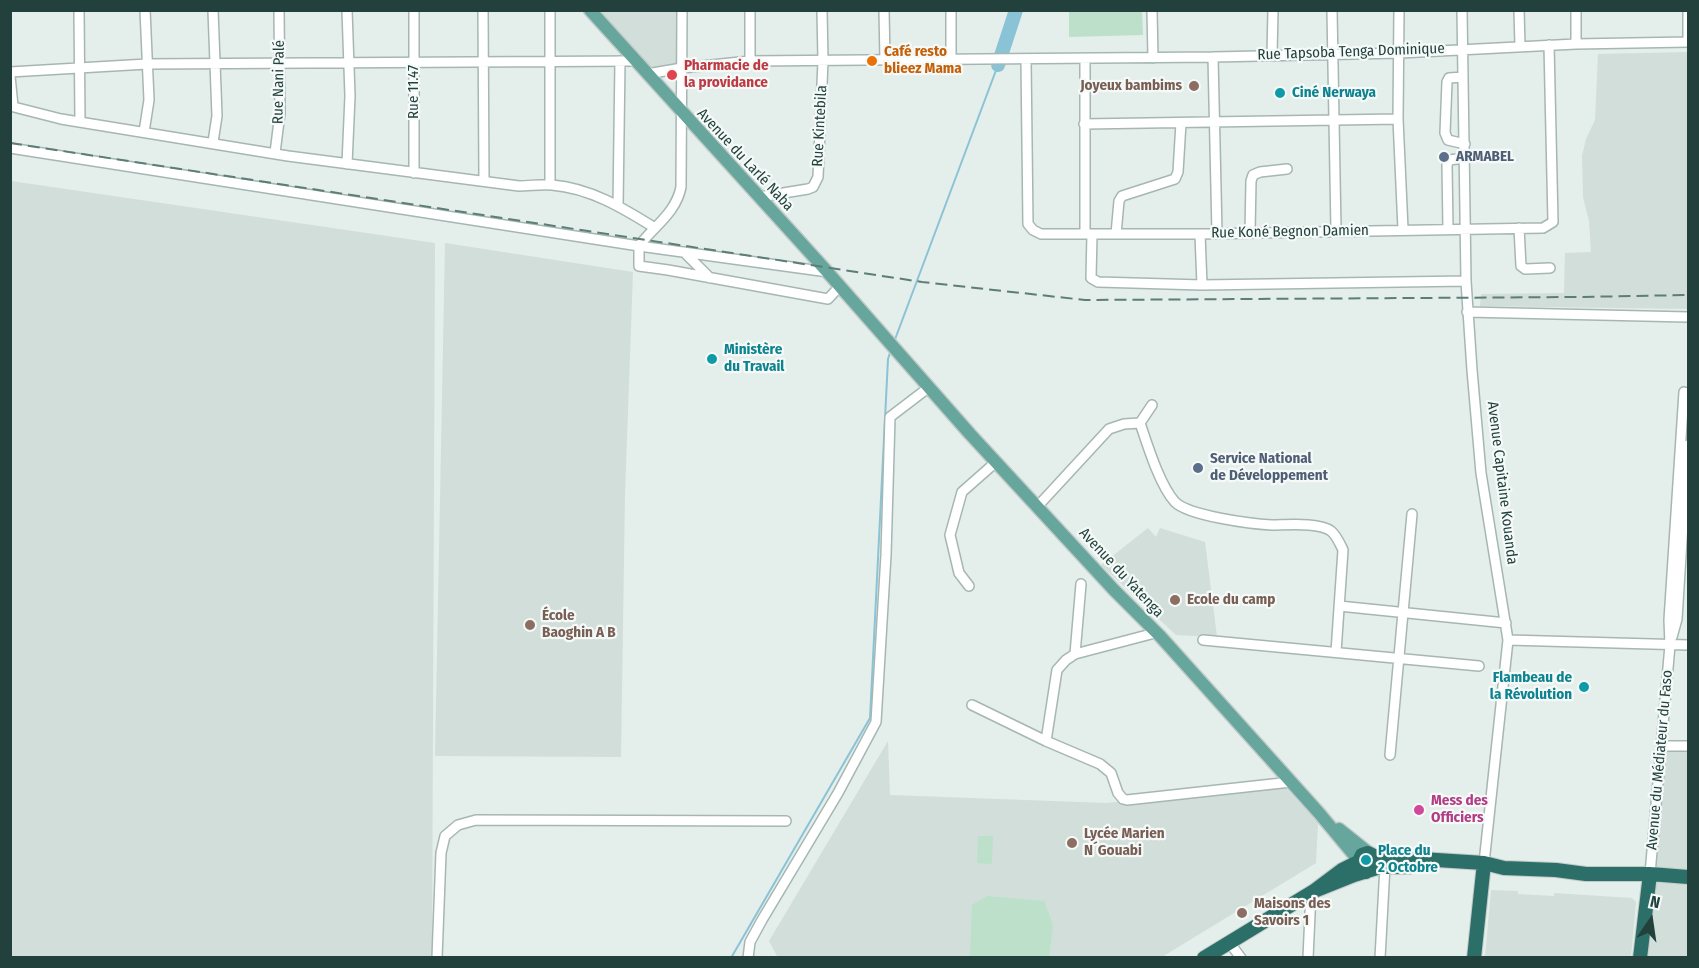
<!DOCTYPE html>
<html>
<head>
<meta charset="utf-8">
<style>
  body { margin:0 }
  #map { position:relative; width:1699px; height:968px; overflow:hidden; background:#e4eeeb; font-family:"Fira Sans Condensed",sans-serif }
  canvas { display:block }
  .frame { position:absolute; inset:0; border:12px solid #22413c; pointer-events:none }
  .north { position:absolute; left:1621px; top:890px; width:60px; height:60px; -webkit-text-stroke:4px #f5faf8; paint-order:stroke; rotate:13deg; font-size:16px; font-weight:700; line-height:24px; text-align:center; color:#22413c }
  .north::after { content:''; display:block; margin:auto; width:21px; height:27px; background:#22413c; clip-path:polygon(50% 0,100% 100%,50% 72%,0 100%) }
</style>
</head>
<body>
<div id="map">
<canvas width="1699" height="968"></canvas>
<div class="frame"></div>
<div class="north">N</div>
</div>
<script>
const g = document.querySelector('canvas').getContext('2d');
g.lineJoin = 'round';
function fill(path, color) { g.fillStyle = color; g.fill(path, 'evenodd'); }
function trace(path, color, width, dash) { g.strokeStyle = color; g.lineWidth = width; g.lineCap = dash ? 'butt' : 'round'; g.setLineDash(dash || []); g.stroke(path); }
function write(font, color, halo, rows, align = 'center') {
  g.font = font + ' "Fira Sans Condensed",sans-serif'; g.lineWidth = 4.5; g.setLineDash([]); g.textBaseline = 'middle'; g.strokeStyle = halo; g.fillStyle = color; for (const [text, x, y, turn = 0] of rows) {
    g.save(); g.translate(x, y); g.rotate((+turn || 0) * Math.PI / 180); g.textAlign = isNaN(turn) ? turn : align; if (halo) g.strokeText(text, 0, 0); g.fillText(text, 0, 0); g.restore();
  }
}
fill(new Path2D(`
  M597,11H679L681,65L652,71Z
  M1688,52V309L1480,306L1481,294L1564,293L1565,253L1591,252L1589,221L1583,197L1582,156L1586,139L1595,120L1598,54Z
  M11,181L435,243L432,957H11Z
  M445,243L633,272L625,494L621,757L435,756Z
  M1148,528L1156,537L1160,528L1205,542L1217,637L1176,635L1101,565Z
  M888,741L890,795L1106,803L1284,786L1318,823L1316,863L1162,957L778,958L769,941Z
  M1661,746H1688V957L1641,958Z
  M1491,890L1518,891V894L1554,896V893L1632,898L1636,902L1631,957H1485Z`), '#d2deda');
fill(new Path2D(`
  M1069,11H1142L1143,35L1069,37Z
  M978,836H993L992,864L977,863Z
  M987,896L1044,901L1053,925L1049,957H970L972,905Z`), '#bce0c9');
trace(new Path2D(`
  M894,342L998,65
  M731,958L870,718L888,359L891,350`), '#8ac3d6', 2);
trace(new Path2D(`
  M998,65L1016,10`), '#8ac3d6', 14);
const minor = new Path2D(`
  M79,10L80,122
  M347,10L350,96L347,164
  M483,10L484,180
  M682,10L681,187C676,213 654,226 639,246V266L668,270L828,299L840,286
  M750,10V61
  M884,10L885,60
  M951,10V59
  M1152,10L1153,58
  M1332,10L1336,230
  M1399,10L1398,119L1403,229
  M1462,10L1466,281L1472,370L1481,473L1508,640L1484,863
  M1519,10L1520,46
  M1576,10V44
  M1688,10V42
  M1272,55L1273,10
  M1213,57L1217,233
  M1026,60L1028,224L1033,230L1041,234H1200L1543,228L1553,222L1549,45
  M10,72L147,64L634,61
  M647,74L682,68L750,61L1213,57L1400,53L1576,44L1688,42
  M10,76L13,106
  M1463,77L1449,78L1447,82L1445,133L1448,140L1465,144
  M10,106L61,119L288,156L519,186C530,186 541,184 552,185C590,188 623,208 655,228
  M1084,124L1398,119
  M144,132L149,100L145,10
  M213,142L217,116L213,10
  M10,148L639,246L828,272
  M275,153L280,113L279,10
  M414,173V10
  M550,185V10
  M759,197L808,189L813,187L818,177L823,61L822,10
  M618,206L620,61
  M1519,228L1521,266L1525,269L1550,268
  M1448,229L1447,165L1449,160L1465,158
  M1250,232L1251,181L1253,175L1260,172L1287,169
  M1085,234V59
  M1092,234L1091,278L1098,282L1202,285L1466,281
  M1116,234L1119,201L1122,196L1175,179L1178,172L1181,123
  M1200,234L1202,285
  M684,252L710,278
  M1467,312L1688,317
  M1152,405L1140,423C1147,444 1160,486 1175,502C1189,516 1252,524 1272,525C1287,525 1319,522 1331,531C1337,536 1340,544 1343,550L1336,652
  M1037,507L1109,429L1124,424L1140,423
  M969,586L959,573L950,535L962,492L996,462
  M1339,606L1506,623
  M1672,637L1677,619L1688,445
  M1203,640L1479,666
  M1508,640L1688,645
  M1075,654L1081,584
  M972,705L1046,741L1100,764L1111,773L1118,793L1123,799L1127,800L1291,782
  M1046,741L1057,670L1066,660L1075,654L1155,633
  M1661,746H1688
  M1390,755L1412,514
  M1650,874L1670,645L1669,620L1684,392L1688,393
  M1229,942L1241,958
  M437,958L441,853L445,836L458,825L476,820L786,821
  M748,958L750,942L762,920L838,793L876,722L886,555L890,417L928,388
  M1308,958L1311,892
  M1380,958L1385,866`);
const major = new Path2D(`
  M590,10L823,267L970,434L1114,590L1160,636L1319,813L1359,861
  M1339,829L1369,853`);
const highway = new Path2D(`
  M1366,872L1360,867L1359,861L1362,855L1368,853L1374,856L1484,863L1504,868L1556,870L1586,874H1650L1688,877
  M1314,891L1354,875L1380,867H1409
  M1204,958L1314,891L1342,870L1358,862
  M1474,958L1484,863
  M1640,958L1650,874`);
trace(minor, '#a6b7b3', 12);
trace(major, '#c1cac8', 15);
trace(highway, '#c1cac8', 16);
trace(minor, '#fff', 9);
trace(major, '#66a69c', 12);
trace(highway, '#2c6f68', 14);
trace(new Path2D(`
  M10,143L922,282L1085,300L1579,297L1688,295`), '#5d7d77', 2, [12, 6]);
for (const [x, y, r, color] of [
  [872,61,6,"#e8710a"],
  [672,75,6,"#e0444e"],
  [1194,86,6,"#8d6e63"],
  [1280,93,6,"#0f9aa8"],
  [1444,157,6,"#5c6f8a"],
  [712,359,6,"#0f9aa8"],
  [1198,468,6,"#5c6f8a"],
  [1175,600,6,"#8d6e63"],
  [530,625,6,"#8d6e63"],
  [1584,687,6,"#0f9aa8"],
  [1419,810,6,"#d1479c"],
  [1072,843,6,"#8d6e63"],
  [1366,860,6,"#0f9aa8"],
  [1242,913,6,"#8d6e63"]
]) { const dot = new Path2D(); dot.arc(x, y, r, 0, 2 * Math.PI); g.fillStyle = color; g.fill(dot); trace(dot, '#f5faf8', 2); }
write('bold 15px', '#c56008', '#f5faf8', [
  ["Café resto",884,52],
  ["blieez Mama",884,69]
], 'left');
write('15px', '#22413c', '#f5faf8', [
  ["Rue Tapsoba Tenga Dominique",1351,52,-2],
  ["Rue Nani Palé",279,82,-89],
  ["Rue 11.47",414,92,-90],
  ["Rue Kintebila",820,126,-87],
  ["Avenue du Larlé Naba",745,160,47],
  ["Rue Koné Begnon Damien",1290,232,-1],
  ["Avenue Capitaine Kouanda",1502,483,83],
  ["Avenue du Yatenga",1121,573,47],
  ["Avenue du Médiateur du Faso",1660,760,-85]
]);
write('bold 15px', '#be3a42', '#f5faf8', [
  ["Pharmacie de",684,66],
  ["la providance",684,83]
], 'left');
write('bold 15px', '#785e54', '#f5faf8', [
  ["Joyeux bambims",1182,86,"right"],
  ["Ecole du camp",1187,600],
  ["École",542,616],
  ["Baoghin A B",542,633],
  ["Lycée Marien",1084,834],
  ["N´Gouabi",1084,851],
  ["Maisons des",1254,904],
  ["Savoirs 1",1254,921]
], 'left');
write('bold 15px', '#0d838f', '#f5faf8', [
  ["Ciné Nerwaya",1292,93],
  ["Ministère",724,350],
  ["du Travail",724,367],
  ["Flambeau de",1572,678,"right"],
  ["la Révolution",1572,695,"right"],
  ["Place du",1378,851],
  ["2 Octobre",1378,868]
], 'left');
write('bold 15px', '#4e5e75', '#f5faf8', [
  ["ARMABEL",1456,157],
  ["Service National",1210,459],
  ["de Développement",1210,476]
], 'left');
write('bold 15px', '#b23c85', '#f5faf8', [
  ["Mess des",1431,801],
  ["Officiers",1431,818]
], 'left');
</script>
</body>
</html>
